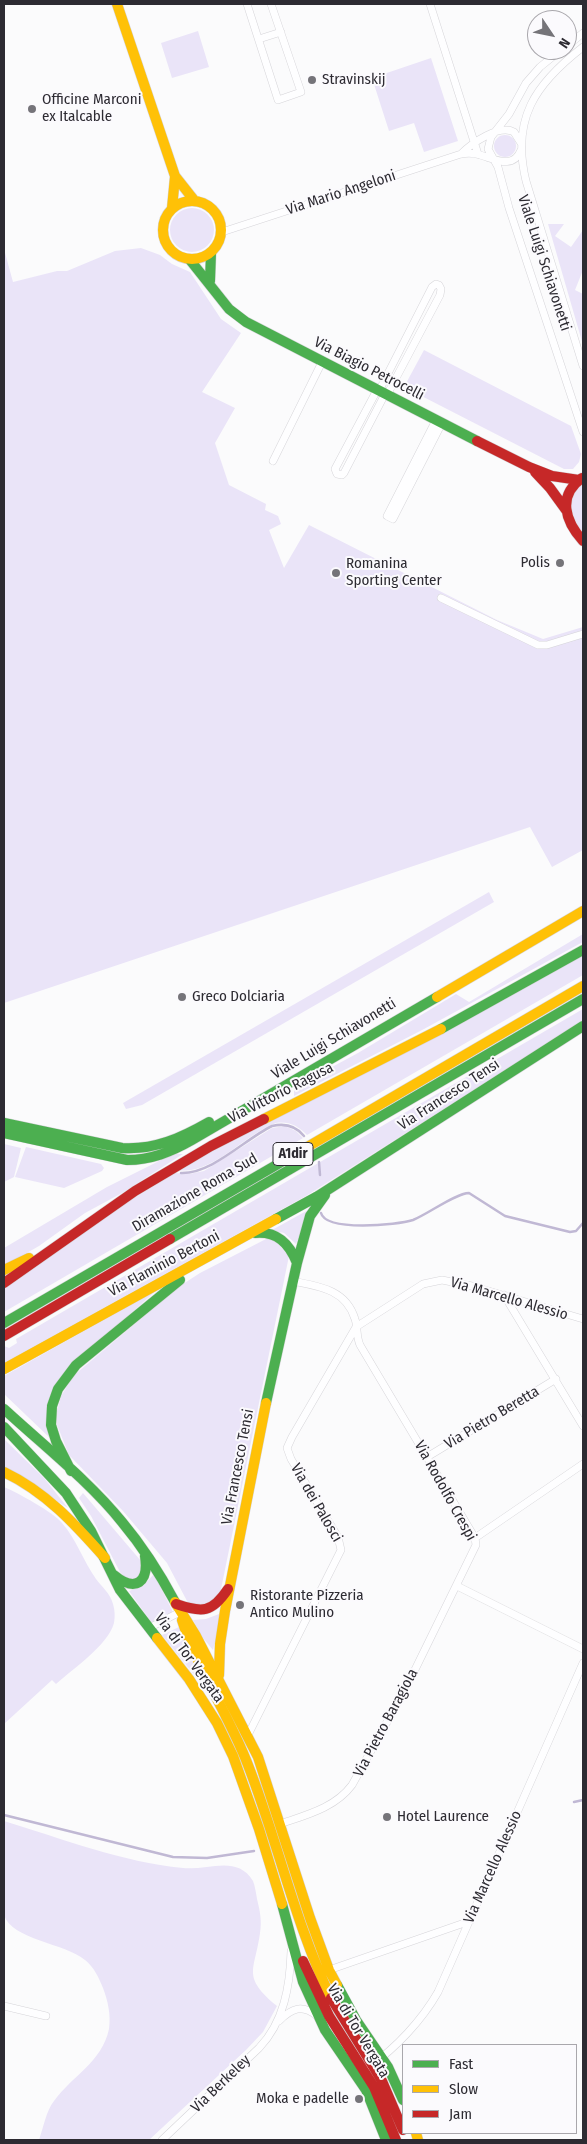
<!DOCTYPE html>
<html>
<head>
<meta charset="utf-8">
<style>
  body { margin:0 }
  #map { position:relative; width:587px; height:2144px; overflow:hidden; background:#fbfbfc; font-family:"Fira Sans Condensed",sans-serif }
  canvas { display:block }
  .frame { position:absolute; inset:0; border:5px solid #2d2b32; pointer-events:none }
  .legend { position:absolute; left:402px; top:2044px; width:175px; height:90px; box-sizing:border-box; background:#fbfafd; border:1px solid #a9a7ac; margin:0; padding:6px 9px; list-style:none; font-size:15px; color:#2d2b32 }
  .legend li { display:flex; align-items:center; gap:10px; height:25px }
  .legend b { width:25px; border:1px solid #a9a7ac }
  .north { position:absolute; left:527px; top:10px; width:50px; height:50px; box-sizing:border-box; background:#fbfafd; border:1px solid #a9a7ac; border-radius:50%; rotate:124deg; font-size:14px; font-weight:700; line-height:20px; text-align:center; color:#2d2b32 }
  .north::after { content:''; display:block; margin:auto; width:18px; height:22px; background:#757479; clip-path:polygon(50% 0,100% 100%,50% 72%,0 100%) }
</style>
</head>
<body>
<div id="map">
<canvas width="587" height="2144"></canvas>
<div class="frame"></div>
<ul class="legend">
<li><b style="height:6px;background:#4caf50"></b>Fast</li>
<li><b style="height:6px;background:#ffc107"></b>Slow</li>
<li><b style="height:6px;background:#c62828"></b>Jam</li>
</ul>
<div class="north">N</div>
</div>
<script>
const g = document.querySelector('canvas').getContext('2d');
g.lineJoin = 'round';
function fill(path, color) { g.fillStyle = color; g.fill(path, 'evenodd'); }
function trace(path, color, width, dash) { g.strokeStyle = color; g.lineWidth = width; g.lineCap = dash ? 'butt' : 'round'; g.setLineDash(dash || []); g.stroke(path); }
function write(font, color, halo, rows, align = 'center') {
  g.font = font + ' "Fira Sans Condensed",sans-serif'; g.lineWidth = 4; g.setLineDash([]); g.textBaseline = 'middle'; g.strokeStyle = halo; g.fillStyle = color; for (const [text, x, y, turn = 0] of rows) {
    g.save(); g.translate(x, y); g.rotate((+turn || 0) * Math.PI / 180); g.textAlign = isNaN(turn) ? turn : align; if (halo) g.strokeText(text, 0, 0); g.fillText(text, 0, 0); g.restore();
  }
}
fill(new Path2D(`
  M198,31L209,67L172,78L161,43Z
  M431,58L458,141L424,152L414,123L389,131L372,78Z
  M494 146a11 11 0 1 1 22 0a11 11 0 1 1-22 0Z
  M170 230a22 22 0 1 1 44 0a22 22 0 1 1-44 0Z
  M548,224H564L555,236L571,247L583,230V270L575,290L583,294V345Z
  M141,248L160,255L172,264L190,272L221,319L241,333L202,392L235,408L215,443L229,485L266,504L265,510L278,516L281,524L269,530L284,568L309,525L497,620L543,639L583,627V850L552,867L530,827L4,1003V249L13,282L57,271H67L115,251Z
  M424,350L571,426L581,454L579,462L573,469H564L404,387Z
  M583,482V533C570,514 564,499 583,482Z
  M489,892L494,902L142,1105L126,1109L123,1103Z
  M583,934V942L581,943L424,1029L294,1096V1091L308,1080L358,1053L456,994L469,1002Z
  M583,955V975L307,1135C298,1126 289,1121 276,1123C245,1134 212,1176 177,1170Z
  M583,1009V1021L306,1196L4,1363V1346L9,1348L17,1343L16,1339Z
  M285,1126L296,1131L303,1138L4,1312V1289L131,1200L175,1173L189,1174L204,1171L272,1128Z
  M4,1144L21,1148L14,1177L4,1182Z
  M26,1147L101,1164L104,1168L102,1171L64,1188L15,1177Z
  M173,1154H183L122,1193L85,1213L39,1246L4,1266V1248L107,1187Z
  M310,1209L296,1244L284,1233L272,1230Z
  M266,1239H274L289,1256L220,1594L215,1602L205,1607L194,1606L187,1601L167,1563L123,1511L69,1455L57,1425V1407L60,1398L73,1376L180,1286L200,1273Z
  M157,1290L68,1369L50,1438L4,1394V1376Z
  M4,1439L44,1478L68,1508L4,1467Z
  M4,1487C18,1493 53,1512 62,1523C77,1540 83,1561 96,1579C102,1587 110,1593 113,1604C115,1610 115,1617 114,1623C108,1645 74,1668 56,1684L52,1680L4,1724Z
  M83,1493L141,1561L142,1573L135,1579H127L120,1572L91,1516L79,1498Z
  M154,1574L172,1610V1612L152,1623L129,1591L143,1586Z
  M219,1614L221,1617L213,1650L203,1638L193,1620L206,1619Z
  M179,1627L197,1673L195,1676L162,1635Z
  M4,1821C63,1839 122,1862 183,1868C207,1871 237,1854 253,1881C255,1886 256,1893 257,1899C260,1911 262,1921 260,1933C255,1971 241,1976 277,2006L263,2032L246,2050L149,2140H39C43,2129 46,2111 54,2101C72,2076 102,2062 109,2029C111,2015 108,2001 103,1988C99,1978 94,1967 85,1960C65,1943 12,1940 4,1915Z`), '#eae4f8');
trace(new Path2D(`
  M319,1162L320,1175
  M181,1173C212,1174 245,1139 272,1126C285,1123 296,1126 304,1136
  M321,1213C326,1232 397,1225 413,1220C428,1214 456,1193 469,1193L505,1216L570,1232L576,1231L583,1223
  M574,1802L583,1800
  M4,1815L173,1857L207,1858L254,1851`), '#c0b8d4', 2.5);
const street = new Path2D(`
  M247,4L278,100L301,92L271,4
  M430,4L478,154
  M259,39L281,32
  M567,46L583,33
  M583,47C535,84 511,119 526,181L583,366
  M561,50L540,67L526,83L509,114L491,137L488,149L498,167L509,208L583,432
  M461,154C472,143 499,124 514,132L521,143
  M222,232L461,154C467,153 474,153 480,155C495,159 513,170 521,150
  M377,390L335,469L337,474L342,475L344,473L385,394
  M379,391L432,287L436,284L439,285L441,289L440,295L387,395
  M436,420L387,516L393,519L442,423
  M273,461L322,362
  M441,598L538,645H547L583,634
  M504,1295L583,1426
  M356,1327L423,1284L442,1280L472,1286L583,1319
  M427,1457L556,1379
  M475,1538L583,1464
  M457,1586L583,1649
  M149,1628L180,1612
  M248,1735L341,1550L338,1537L291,1459L287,1448L292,1437L356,1327
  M280,1824C306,1815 335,1808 352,1785L407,1686L476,1545L475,1538L360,1345C356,1336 358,1328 355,1319C346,1289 318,1286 292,1281
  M329,1970L470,1921
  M4,2006L46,2016
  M279,2021C292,2008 302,2004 317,2016
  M370,2066C396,2048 422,2020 438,1992L583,1663
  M162,2140L259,2048C284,2022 290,1986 291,1951`);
const fast = new Path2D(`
  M190,260L229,309L246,322L477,441
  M210,281L211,253
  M441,1029L583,950
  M4,1123L122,1148C155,1150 181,1138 209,1122
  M4,1133L127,1160C151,1160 171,1152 192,1140L437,997
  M276,1219L318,1196L583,1026
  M255,1233C277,1231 289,1243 297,1263
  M170,1239L583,999
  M297,1263L310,1216L325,1195
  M4,1323L297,1153
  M266,1403L297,1263
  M4,1409C43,1445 89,1481 122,1522C143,1547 160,1574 175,1602
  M4,1427L66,1493L91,1531L120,1590L157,1638
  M71,1471L56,1441L51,1425L52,1406L58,1389L76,1365L180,1280
  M114,1575C136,1593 149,1582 145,1556
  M282,1904L303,1982L325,2030L366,2090L386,2140
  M337,1985L356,2020L388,2067L403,2100`);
const slow = new Path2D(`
  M117,4L175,176L194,200
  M163 230a29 29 0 1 1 58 0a29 29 0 1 1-58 0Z
  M172,208L175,177
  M437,997L583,911
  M264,1119L441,1029
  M297,1153L583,986
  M4,1270L29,1258
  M4,1369L276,1219
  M4,1472C46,1492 75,1524 105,1558
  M175,1602L196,1636L258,1757L310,1918L329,1970L337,1985
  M182,1620C198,1671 229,1715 248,1765C278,1842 295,1924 331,1998
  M157,1638L189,1679L217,1723L233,1756L259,1829L282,1904
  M219,1675L220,1644L225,1611L266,1403
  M416,2133L418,2140`);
const jam = new Path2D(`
  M477,441L529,467L552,476L579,480
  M535,472L550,488L566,510
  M582,478C557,496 565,521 583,541
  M4,1283L135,1191L211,1146L264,1119
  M4,1336L170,1239
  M176,1604C202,1613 212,1613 228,1589
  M303,1961L329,2016L374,2087L396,2140
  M331,1998L382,2081L403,2130`);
trace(street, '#d6d5d9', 8);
trace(fast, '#d6d5d9', 11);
trace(slow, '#d6d5d9', 11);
trace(jam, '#d6d5d9', 11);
trace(street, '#fefeff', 7);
trace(fast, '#4caf50', 10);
trace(slow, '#ffc107', 10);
trace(jam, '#c62828', 10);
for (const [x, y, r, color] of [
  [312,80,5,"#757479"],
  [32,109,5,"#757479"],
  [560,563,5,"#757479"],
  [336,573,5,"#757479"],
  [182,997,5,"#757479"],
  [240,1605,5,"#757479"],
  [387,1817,5,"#757479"],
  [359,2099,5,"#757479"]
]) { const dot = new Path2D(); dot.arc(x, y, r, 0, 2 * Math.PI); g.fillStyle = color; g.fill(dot); trace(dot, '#fbfafd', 2); }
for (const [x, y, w] of [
  [293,1154,40]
]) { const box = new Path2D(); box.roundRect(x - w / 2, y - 11.5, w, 23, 4); g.fillStyle = '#fbfafd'; g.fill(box); trace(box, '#2d2b32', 1); }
write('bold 14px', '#2d2b32', null, [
  ["A1dir",293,1154]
]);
write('15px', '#2d2b32', '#fbfafd', [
  ["Stravinskij",322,80],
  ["Officine Marconi",42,100],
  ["ex Italcable",42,117],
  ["Polis",550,563,"right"],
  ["Romanina",346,564],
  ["Sporting Center",346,581],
  ["Greco Dolciaria",192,997],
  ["Ristorante Pizzeria",250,1596],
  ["Antico Mulino",250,1613],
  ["Hotel Laurence",397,1817],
  ["Moka e padelle",349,2099,"right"]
], 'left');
write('15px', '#2d2b32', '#fbfafd', [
  ["Via Mario Angeloni",341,193,-18],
  ["Viale Luigi Schiavonetti",544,263,72],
  ["Via Biagio Petrocelli",369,369,27],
  ["Viale Luigi Schiavonetti",334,1039,-31],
  ["Via Vittorio Ragusa",281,1093,-27],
  ["Via Francesco Tensi",449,1095,-33],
  ["Diramazione Roma Sud",195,1193,-30],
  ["Via Flaminio Bertoni",164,1264,-28],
  ["Via Marcello Alessio",509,1299,16],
  ["Via Pietro Beretta",492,1418,-31],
  ["Via Francesco Tensi",238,1467,-79],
  ["Via Rodolfo Crespi",445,1491,61],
  ["Via dei Palosci",316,1503,60],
  ["Via di Tor Vergata",189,1658,54],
  ["Via Pietro Baragiola",386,1723,-62],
  ["Via Marcello Alessio",493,1867,-66],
  ["Via di Tor Vergata",358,2031,59],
  ["Via Berkeley",221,2084,-44]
]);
</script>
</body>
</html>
